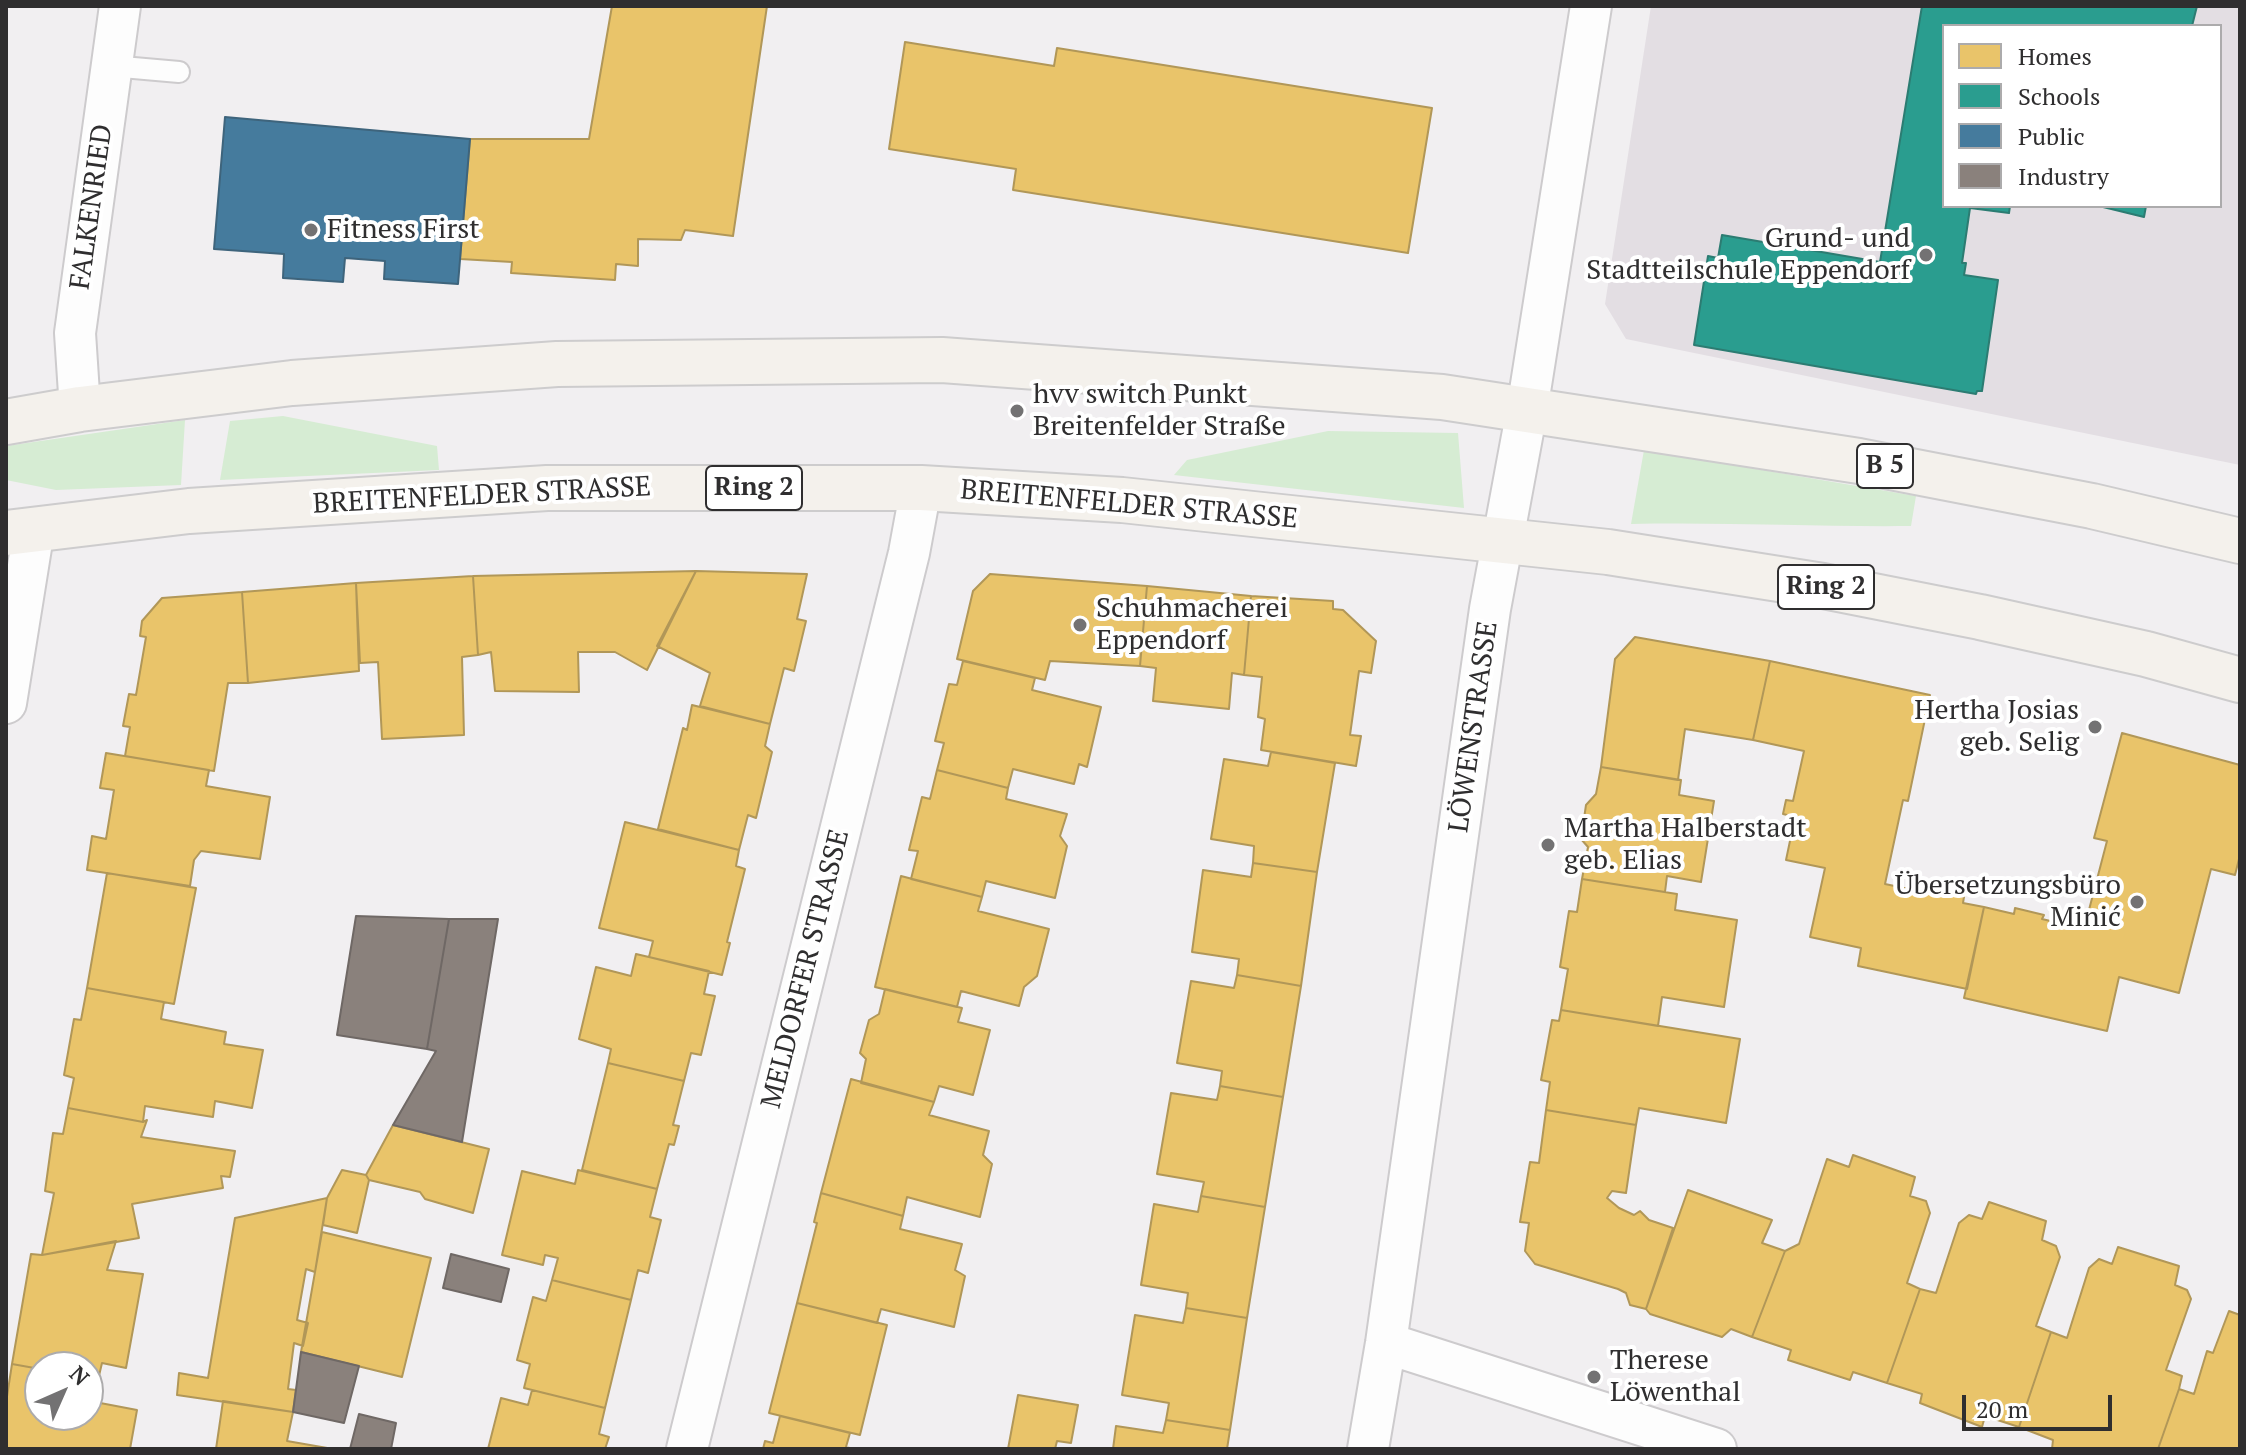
<!DOCTYPE html>
<html>
<head>
<meta charset="utf-8">
<style>
  body { margin:0 }
  #map { position:relative; width:2246px; height:1455px; overflow:hidden; background:#f1eff1; font-family:"PT Serif",serif }
  canvas { display:block }
  .frame { position:absolute; inset:0; border:8px solid #2f2e2f; pointer-events:none }
  .legend { position:absolute; left:1942px; top:24px; width:280px; height:184px; box-sizing:border-box; background:#fff; border:2px solid #acabac; margin:0; padding:10px 14px; list-style:none; font-size:24px; color:#2f2e2f }
  .legend li { display:flex; align-items:center; gap:16px; height:40px }
  .legend b { width:40px; border:2px solid #acabac }
  .north { position:absolute; left:24px; top:1351px; width:80px; height:80px; box-sizing:border-box; background:#fff; border:2px solid #acabac; border-radius:50%; rotate:45deg; font-size:22px; font-weight:700; line-height:32px; text-align:center; color:#2f2e2f }
  .north::after { content:''; display:block; margin:auto; width:28px; height:36px; background:#737273; clip-path:polygon(50% 0,100% 100%,50% 72%,0 100%) }
  .scale { position:absolute; left:1962px; top:1395px; width:150px; height:36px; box-sizing:border-box; border:4px solid #2f2e2f; border-top:0; padding-left:10px; font-size:24px; line-height:28px; white-space:nowrap; color:#2f2e2f; -webkit-text-stroke:6px #fff; paint-order:stroke }
</style>
</head>
<body>
<div id="map">
<canvas width="2246" height="1455"></canvas>
<div class="frame"></div>
<ul class="legend">
<li><b style="height:22px;background:#e9c46a"></b>Homes</li>
<li><b style="height:22px;background:#2a9d8f"></b>Schools</li>
<li><b style="height:22px;background:#457b9d"></b>Public</li>
<li><b style="height:22px;background:#8a817c"></b>Industry</li>
</ul>
<div class="north">N</div>
<div class="scale">20 m</div>
</div>
<script>
const g = document.querySelector('canvas').getContext('2d');
g.lineJoin = 'round';
function fill(path, color) { g.fillStyle = color; g.fill(path, 'evenodd'); }
function trace(path, color, width, dash) { g.strokeStyle = color; g.lineWidth = width; g.lineCap = dash ? 'butt' : 'round'; g.setLineDash(dash || []); g.stroke(path); }
function write(font, color, halo, rows, align = 'center') {
  g.font = font + ' "PT Serif",serif'; g.lineWidth = 8; g.setLineDash([]); g.textBaseline = 'middle'; g.strokeStyle = halo; g.fillStyle = color; for (const [text, x, y, turn = 0] of rows) {
    g.save(); g.translate(x, y); g.rotate((+turn || 0) * Math.PI / 180); g.textAlign = isNaN(turn) ? turn : align; if (halo) g.strokeText(text, 0, 0); g.fillText(text, 0, 0); g.restore();
  }
}
fill(new Path2D(`
  M1651,6H2240V465L1626,339L1605,304ZM1944,26H2220V206H1944Z`), '#e3dee3');
fill(new Path2D(`
  M283,416L437,446L439,470L220,480L230,421Z
  M185,420L181,485L56,490L6,480V446Z
  M1328,431L1458,433L1464,508L1174,475L1187,460Z
  M1644,450L1916,496L1911,526C1818,527 1725,522 1631,524Z`), '#d6ecd3');
const homes = new Path2D(`
  M612,6H767L733,236L685,230L681,240L638,239V266L616,264L615,280L511,273L512,262L460,259L470,139H589Z
  M905,42L1054,66L1057,48L1432,108L1408,253L1013,190L1016,169L889,149Z
  M696,571L807,574L797,619L806,621L794,671L784,668L770,724L700,706L710,673L657,646Z
  M696,571L647,670L615,652H578L579,692L495,691L491,652L478,655L473,576Z
  M990,574L1147,586L1140,666L1050,661L1045,680L957,659L973,591Z
  M473,576L478,655L462,657L464,735L382,739L378,662L360,663L356,583Z
  M356,583L359,671L248,683L242,592Z
  M1147,586L1251,596L1244,675L1232,673L1229,709L1153,701L1156,668L1140,666Z
  M242,592L248,683H228L214,771L125,756L130,727L123,726L129,694L136,695L146,637L140,636L142,621L162,598Z
  M1251,596L1333,601V609L1343,610L1376,641L1371,673L1359,671L1350,735L1361,736L1356,766L1261,750L1265,719L1258,717L1262,677L1244,675Z
  M1635,637L1770,661L1753,740L1685,729L1678,780L1601,767L1615,659Z
  M963,661L1035,678L1032,690L1101,707L1087,767L1079,764L1074,784L1013,769L1008,788L937,770L944,743L935,741L949,684L957,685Z
  M1770,661L1930,695L1908,801L1903,800L1885,884L1928,893L1929,889L1964,897L1963,903L1984,907L1967,989L1858,966L1861,948L1810,937L1825,868L1786,860L1795,817L1783,814L1786,800L1793,801L1804,751L1753,740Z
  M692,705L770,724L765,746L772,752L756,818L748,815L739,850L658,829L683,728L687,730Z
  M2122,733L2240,765V855L2235,875L2211,869L2179,993L2119,977L2107,1031L1964,998L1984,907L2014,914L2015,908L2044,915L2042,919L2084,929L2107,841L2094,838Z
  M1271,752L1335,763L1317,872L1253,863L1254,846L1211,839L1224,759L1268,766Z
  M106,753L209,770L206,786L270,797L260,859L201,851L194,860L190,886L87,870L92,836L106,839L114,790L100,788Z
  M1601,767L1681,780L1679,795L1714,801L1701,882L1667,876L1665,892L1582,879L1588,847L1581,839L1586,805L1596,794Z
  M937,770L1008,788L1006,799L1067,814L1060,836L1067,846L1055,898L986,881L982,897L911,879L918,851L909,850L922,797L930,799Z
  M625,822L739,850L736,866L745,869L727,942L730,943L722,975L649,957L653,941L599,928Z
  M1253,863L1317,872L1301,986L1237,975L1239,959L1192,952L1203,870L1251,877Z
  M107,873L196,888L174,1004L87,988Z
  M901,876L982,897L978,911L1049,929L1037,976L1024,987L1019,1006L961,991L957,1007L875,987Z
  M1582,879L1677,894L1675,910L1737,920L1724,1007L1662,997L1658,1026L1561,1010L1568,969L1560,967L1569,911L1577,912Z
  M636,954L709,971L704,994L715,996L701,1055L691,1053L684,1081L608,1063L611,1049L579,1039L596,967L631,976Z
  M1237,975L1301,986L1283,1097L1220,1086L1222,1071L1177,1063L1191,981L1234,988Z
  M87,988L164,1002L161,1019L226,1032L224,1044L263,1050L252,1108L215,1101L213,1117L145,1106L143,1122L68,1108L74,1078L64,1075L74,1019L81,1020Z
  M885,989L962,1008L958,1022L990,1030L973,1095L939,1086L934,1102L861,1083L866,1059L860,1053L869,1020L879,1014Z
  M1561,1010L1740,1039L1726,1123L1639,1108L1636,1125L1546,1110L1550,1082L1541,1080L1552,1020L1559,1021Z
  M608,1063L684,1081L673,1125L679,1126L674,1145L669,1144L657,1189L582,1170Z
  M851,1079L934,1102L929,1115L989,1131L983,1155L992,1164L980,1217L907,1197L903,1216L821,1193Z
  M1220,1086L1283,1097L1265,1207L1201,1196L1204,1182L1157,1174L1171,1093L1217,1100Z
  M68,1108L143,1122L147,1120L141,1137L235,1151L230,1177L221,1176L223,1188L132,1204L139,1238L42,1255L54,1193L45,1191L53,1133L63,1134Z
  M1546,1110L1636,1125L1626,1193L1612,1191L1607,1198L1619,1208L1634,1215L1640,1211L1649,1220L1673,1228L1646,1309L1630,1305L1626,1293L1618,1289L1535,1264L1525,1251L1529,1223L1520,1222L1530,1162L1539,1163Z
  M393,1125L489,1149L473,1213L425,1199L420,1192L369,1180L366,1175Z
  M1853,1155L1915,1177L1910,1196L1926,1201L1930,1213L1907,1283L1920,1289L1887,1383L1853,1372L1850,1380L1788,1360L1791,1350L1752,1337L1785,1251L1799,1244L1827,1159L1849,1167Z
  M342,1170L366,1175L369,1180L357,1233L323,1225L327,1198Z
  M578,1170L657,1189L650,1217L661,1220L648,1273L638,1270L631,1300L552,1280L558,1258L545,1255L543,1265L502,1255L522,1171L575,1184Z
  M1688,1190L1772,1220L1762,1243L1785,1251L1752,1337L1731,1329L1722,1337L1650,1314L1646,1309Z
  M821,1193L903,1216L900,1229L962,1244L955,1270L965,1276L954,1327L881,1309L877,1323L797,1303L817,1223L814,1222Z
  M1201,1196L1265,1207L1247,1318L1186,1308L1188,1293L1141,1285L1154,1204L1198,1212Z
  M327,1198L315,1272L306,1269L297,1320L308,1323L303,1346L294,1343L288,1389L296,1390L293,1412L177,1395L179,1373L208,1378L235,1218Z
  M1989,1202L2046,1221L2042,1240L2056,1246L2060,1257L2036,1326L2051,1332L2019,1427L1985,1416L1982,1427L1920,1403L1922,1394L1887,1383L1920,1289L1936,1293L1959,1223L1969,1215L1982,1219Z
  M322,1232L431,1258L402,1377L301,1352Z
  M116,1241L107,1270L143,1274L126,1368L102,1363L98,1380L88,1378V1367H40V1369L12,1364L31,1254L42,1255Z
  M2118,1247L2179,1266L2175,1285L2187,1290L2191,1299L2166,1370L2182,1376L2179,1389L2158,1449H2052L2053,1440L2019,1427L2051,1332L2067,1338L2089,1268L2099,1259L2112,1264Z
  M552,1280L631,1300L605,1408L524,1388L530,1364L517,1360L533,1297L546,1301Z
  M797,1303L887,1325L860,1435L769,1413Z
  M1186,1308L1247,1318L1230,1430L1166,1420L1169,1403L1122,1395L1135,1315L1183,1323Z
  M2229,1311L2240,1315V1449H2158L2179,1389L2194,1394L2207,1351L2213,1353Z
  M12,1364L40,1369V1415H88V1378L98,1380L95,1402L137,1410L130,1449H6V1403Z
  M532,1390L605,1408L599,1434L609,1437L605,1449H488L501,1398L528,1405Z
  M1018,1395L1078,1405L1071,1443L1057,1441L1055,1449H1008Z
  M223,1401L293,1412L287,1441L333,1449H216Z
  M780,1416L850,1433L846,1447L853,1449H763L765,1441L773,1443Z
  M1166,1420L1230,1430L1227,1449H1113L1116,1426L1163,1433Z`);
fill(homes, '#e9c46a');
trace(homes, '#b19758', 2);
const schools = new Path2D(`
  M1922,6H2197L2192,26H1944V206H2010L2009,213L1970,208L1962,263H1966L1964,275L1998,280L1982,391H1977L1976,394L1694,345L1708,256L1718,258L1722,235L1880,262Z
  M2099,206H2146L2144,217Z`);
fill(schools, '#2a9d8f');
trace(schools, '#2c7c72', 2);
const public = new Path2D(`
  M225,117L470,139L458,284L384,279L385,261L345,258L343,282L283,278L284,254L214,249Z`);
fill(public, '#457b9d');
trace(public, '#3e647c', 2);
const industry = new Path2D(`
  M356,916L449,919L427,1049L337,1035Z
  M449,919H498L462,1142L393,1125L436,1051L427,1049Z
  M451,1254L509,1269L501,1302L443,1288Z
  M301,1352L359,1366L344,1423L293,1412Z
  M359,1414L396,1423L391,1449H350Z`);
fill(industry, '#8a817c');
trace(industry, '#6f6865', 2);
const service = new Path2D(`
  M111,66L179,72`);
const minor = new Path2D(`
  M80,409L75,333L120,6
  M6,703L34,529
  M1386,1343L1716,1449
  M687,1449L909,553L921,488
  M1368,1449L1386,1343L1490,609L1527,410L1591,6`);
const primary = new Path2D(`
  M6,422L80,409L292,383L557,364L942,360L1442,397L1859,461L2092,506L2240,541
  M6,533L189,511L547,488H921L1122,500L1608,552L1823,586L1980,617L2146,654L2240,680`);
trace(service, '#cdcbcd', 24);
trace(minor, '#cdcbcd', 44);
trace(primary, '#cdcccd', 48);
trace(service, '#fdfdfd', 20);
trace(minor, '#fdfdfd', 40);
trace(primary, '#f4f1ec', 44);
for (const [x, y, r, color] of [
  [311,230,8,"#737273"],
  [1926,255,8,"#737273"],
  [1017,411,8,"#737273"],
  [1080,625,8,"#737273"],
  [2095,727,8,"#737273"],
  [1548,845,8,"#737273"],
  [2137,902,8,"#737273"],
  [1594,1377,8,"#737273"]
]) { const dot = new Path2D(); dot.arc(x, y, r, 0, 2 * Math.PI); g.fillStyle = color; g.fill(dot); trace(dot, '#fff', 3); }
for (const [x, y, w] of [
  [1885,466,56],
  [754,488,96],
  [1826,587,96]
]) { const box = new Path2D(); box.roundRect(x - w / 2, y - 22, w, 44, 6); g.fillStyle = '#fff'; g.fill(box); trace(box, '#2f2e2f', 2); }
write('bold 26px', '#2f2e2f', null, [
  ["B 5",1885,466],
  ["Ring 2",754,488],
  ["Ring 2",1826,587]
]);
write('28px', '#2f2e2f', '#fff', [
  ["FALKENRIED",92,207,-82],
  ["BREITENFELDER STRASSE",482,496,-3],
  ["BREITENFELDER STRASSE",1129,505,5],
  ["LÖWENSTRASSE",1474,727,-82],
  ["MELDORFER STRASSE",806,969,-76]
]);
write('28px', '#2f2e2f', '#fff', [
  ["Fitness First",327,230],
  ["Grund- und",1910,239,"right"],
  ["Stadtteilschule Eppendorf",1910,271,"right"],
  ["hvv switch Punkt",1033,395],
  ["Breitenfelder Straße",1033,427],
  ["Schuhmacherei",1096,609],
  ["Eppendorf",1096,641],
  ["Hertha Josias",2079,711,"right"],
  ["geb. Selig",2079,743,"right"],
  ["Martha Halberstadt",1564,829],
  ["geb. Elias",1564,861],
  ["Übersetzungsbüro",2121,886,"right"],
  ["Minić",2121,918,"right"],
  ["Therese",1610,1361],
  ["Löwenthal",1610,1393]
], 'left');
</script>
</body>
</html>
